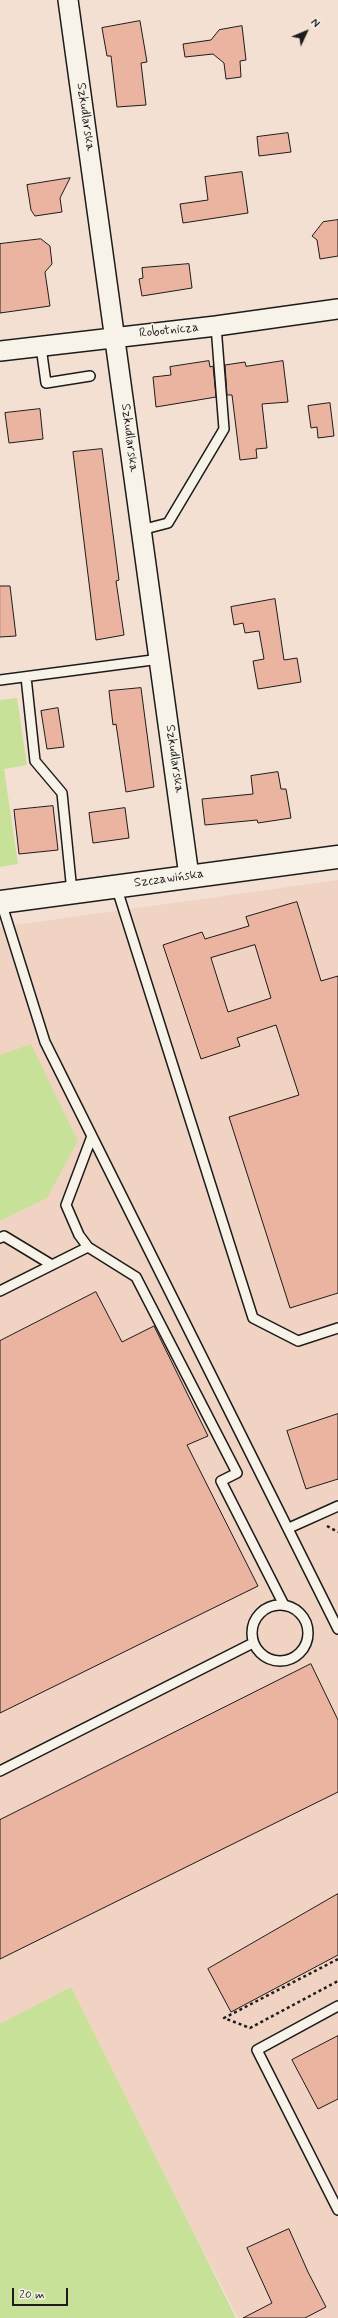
<!DOCTYPE html>
<html>
<head>
<meta charset="utf-8">
<style>
  body { margin:0 }
  #map { position:relative; width:338px; height:2318px; overflow:hidden; background:#f3e0d3; font-family:Mynerve,sans-serif }
  canvas { display:block }
  .north { position:absolute; left:286px; top:12px; width:40px; height:40px; -webkit-text-stroke:3px #f7f3e8; paint-order:stroke; rotate:46deg; font-size:11px; font-weight:700; line-height:16px; text-align:center; color:#1c1c1c }
  .north::after { content:''; display:block; margin:auto; width:14px; height:18px; background:#1c1c1c; clip-path:polygon(50% 0,100% 100%,50% 72%,0 100%) }
  .scale { position:absolute; left:12px; top:2288px; width:56px; height:18px; box-sizing:border-box; border:2px solid #1c1c1c; border-top:0; padding-left:5px; font-size:12px; line-height:14px; white-space:nowrap; color:#1c1c1c; -webkit-text-stroke:3px #f7f3e8; paint-order:stroke }
</style>
</head>
<body>
<div id="map">
<canvas width="338" height="2318"></canvas>
<div class="north">N</div>
<div class="scale">20 m</div>
</div>
<script>
const g = document.querySelector('canvas').getContext('2d');
g.lineJoin = 'round';
function fill(path, color) { g.fillStyle = color; g.fill(path, 'evenodd'); }
function trace(path, color, width, dash) { g.strokeStyle = color; g.lineWidth = width; g.lineCap = dash ? 'butt' : 'round'; g.setLineDash(dash || []); g.stroke(path); }
function write(font, color, halo, rows, align = 'center') {
  g.font = font + ' Mynerve,sans-serif'; g.lineWidth = 3.5; g.setLineDash([]); g.textBaseline = 'middle'; g.strokeStyle = halo; g.fillStyle = color; for (const [text, x, y, turn = 0] of rows) {
    g.save(); g.translate(x, y); g.rotate((+turn || 0) * Math.PI / 180); g.textAlign = isNaN(turn) ? turn : align; if (halo) g.strokeText(text, 0, 0); g.fillText(text, 0, 0); g.restore();
  }
}
fill(new Path2D(`
  M338,880V2318H238L71,1996L0,2032V927Z`), '#f1d3c4');
fill(new Path2D(`
  M17,698L27,765L4,769L18,864L0,867V700Z
  M31,1044L78,1141L47,1198L0,1221V1055Z
  M71,1987L236,2318H0V2024Z`), '#c7e298');
const building = new Path2D(`
  M140,21L147,62L141,63L146,105L117,107L111,56H107L102,28Z
  M242,26L246,60L240,61L241,77L226,79L224,63L213,54L185,57L183,44L211,40L219,30Z
  M288,133L291,152L259,156L257,137Z
  M242,172L248,213L183,223L180,204L208,200L205,177Z
  M70,178L60,198L62,212L35,216L31,210L27,185Z
  M338,220V256L320,259L317,240L312,236L323,222Z
  M41,239L50,246L52,264L45,272L50,306L0,313V244Z
  M189,264L192,288L142,296L139,279L143,278L142,268Z
  M209,361L210,367L213,366L216,397L156,407L153,377L171,375L170,367Z
  M283,361L288,402L262,404L267,448L256,449L257,458L240,460L232,395H227L225,365L245,362L246,366Z
  M330,403L334,436L318,438L317,427L311,428L308,406Z
  M40,409L43,439L9,443L5,413Z
  M102,449L119,580L116,581L124,635L96,640L73,452Z
  M0,586H10L16,636L0,637Z
  M275,599L284,660L297,658L301,682L258,689L253,661L264,659L259,631L245,633L243,623L234,625L231,607Z
  M141,688L154,787L126,792L116,724L113,725L109,691Z
  M58,708L64,747L47,749L41,711Z
  M278,772L281,789H286L291,818L258,823L257,820L205,825L202,799L253,794L251,776Z
  M53,806L58,850L19,854L14,810Z
  M125,808L129,838L93,843L89,813Z
  M297,902L321,981L338,976V1293L290,1308L229,1117L299,1095L276,1025L237,1038L240,1046L201,1059L163,945L202,932L205,939L249,926L246,917ZM255,945L271,998L228,1012L211,958Z
  M96,1292L122,1342L154,1326L208,1436L187,1445L258,1586L0,1713V1341Z
  M338,1414V1479L306,1489L287,1431Z
  M311,1664L338,1720V1792L0,1959V1820Z
  M338,1894V1955L231,2012L208,1969Z
  M338,2036V2099L318,2109L292,2060Z
  M289,2229L308,2272L326,2307L305,2318H243L272,2303L247,2248Z`);
fill(building, '#ebb4a1');
trace(building, '#1c1c1c', 1);
const lane = new Path2D(`
  M41,347L46,383L90,376
  M141,530L168,523L224,429L216,326
  M26,677L35,761L62,793L72,892
  M0,680L160,659
  M116,886L253,1318L298,1341L338,1328
  M1,902L45,1042L338,1629
  M92,1136L66,1205L79,1235L88,1247L136,1277L237,1473L221,1481L284,1605
  M0,1238L4,1236L52,1265
  M0,1291L88,1247
  M289,1528L338,1506
  M252 1633a28 28 0 1 1 56 0a28 28 0 1 1-56 0Z
  M0,1771L253,1643
  M338,2006L257,2050L338,2210`);
const street = new Path2D(`
  M68,0L189,876
  M0,351L216,326L338,309`);
const secondary = new Path2D(`
  M0,902L338,857`);
trace(lane, '#1c1c1c', 12);
trace(street, '#1c1c1c', 22);
trace(secondary, '#1c1c1c', 25);
trace(new Path2D(`
  M327,1526L338,1532
  M338,1959L224,2018L250,2028L338,1981`), '#1c1c1c', 2.5, [3, 3]);
trace(lane, '#f7f3e8', 9);
trace(street, '#f7f3e8', 19);
trace(secondary, '#f7f3e8', 22);
write('13px', '#1c1c1c', '#f7f3e8', [
  ["Szkudlarska",85,117,82],
  ["Robotnicza",169,331,-6],
  ["Szkudlarska",129,438,83],
  ["Szkudlarska",174,759,82],
  ["Szczawińska",169,879,-8]
]);
</script>
</body>
</html>
